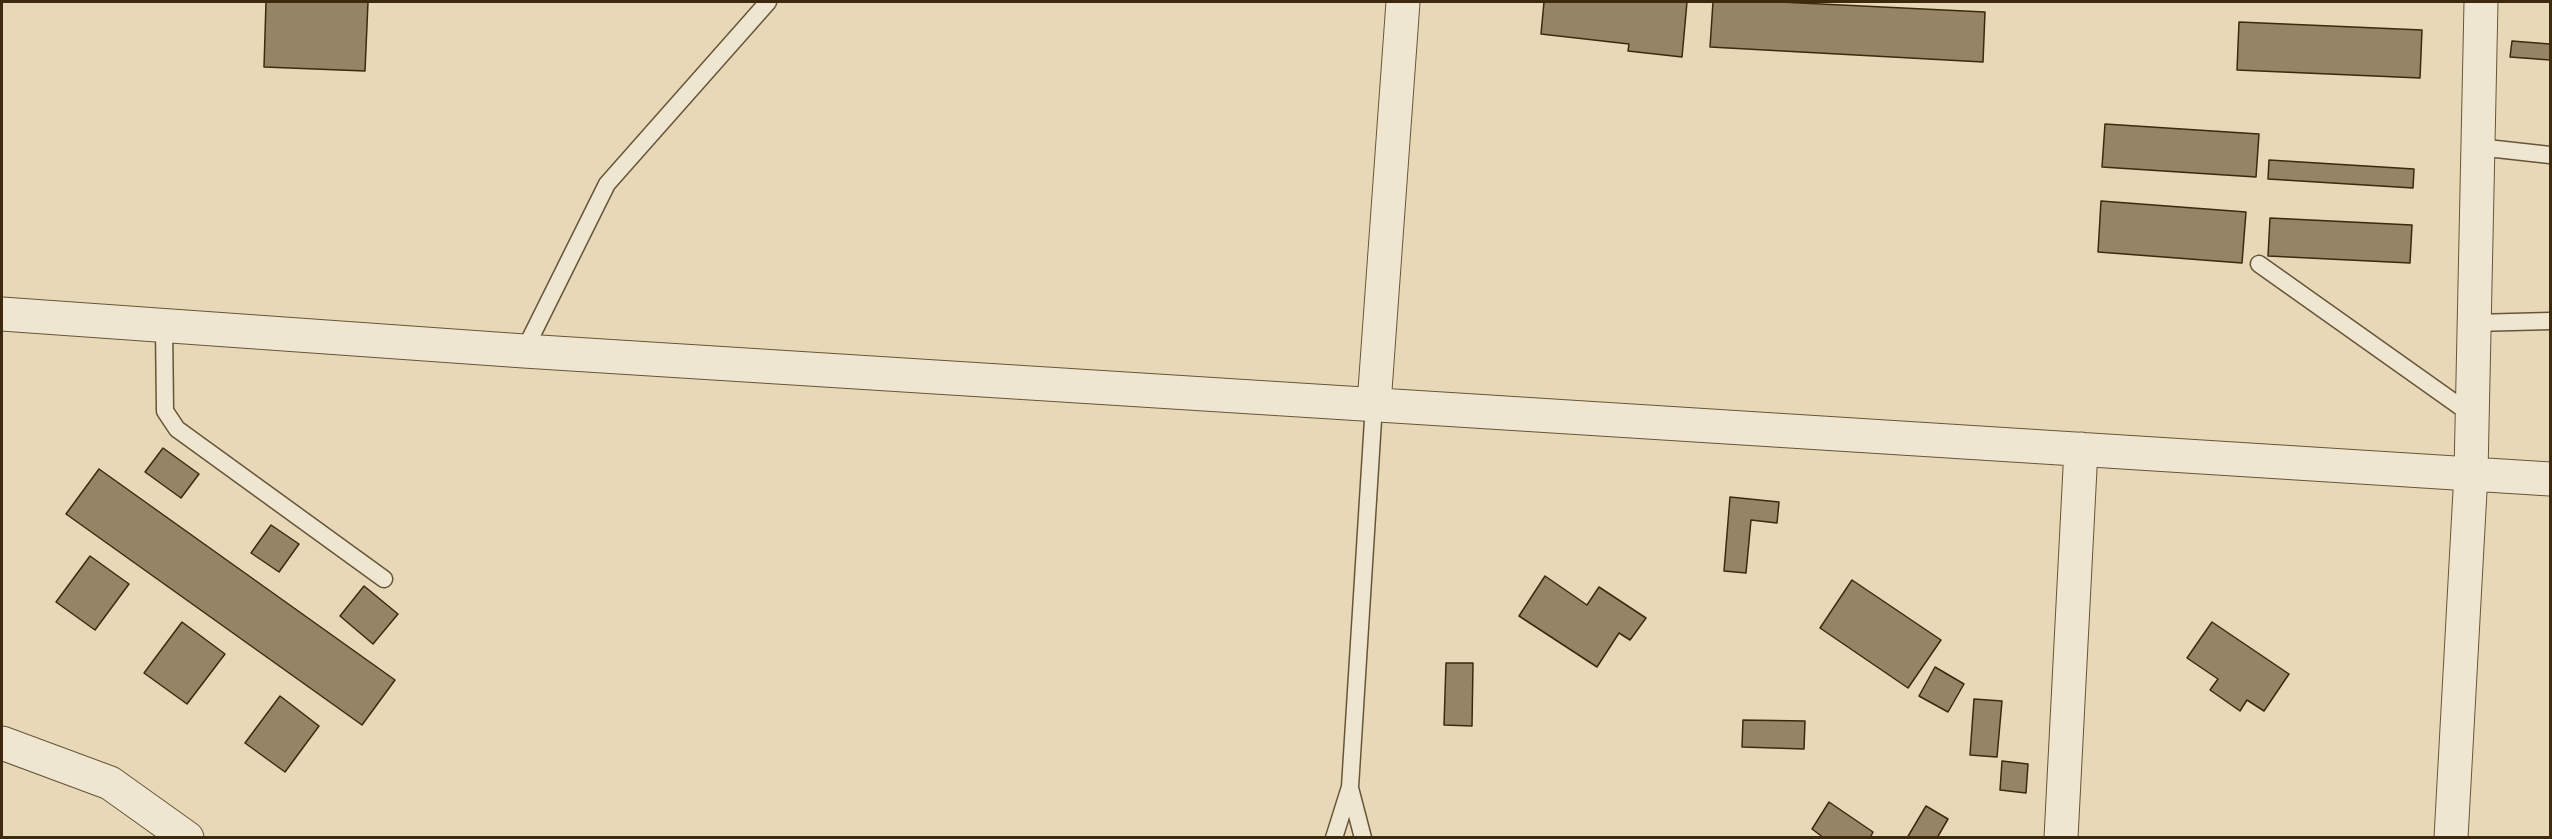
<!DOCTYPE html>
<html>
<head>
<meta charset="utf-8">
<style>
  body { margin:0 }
  #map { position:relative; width:2552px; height:839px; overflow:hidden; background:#e7d8b8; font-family:Vollkorn,serif }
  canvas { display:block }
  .frame { position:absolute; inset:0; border:3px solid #3d290e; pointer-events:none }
</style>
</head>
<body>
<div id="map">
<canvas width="2552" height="839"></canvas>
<div class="frame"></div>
</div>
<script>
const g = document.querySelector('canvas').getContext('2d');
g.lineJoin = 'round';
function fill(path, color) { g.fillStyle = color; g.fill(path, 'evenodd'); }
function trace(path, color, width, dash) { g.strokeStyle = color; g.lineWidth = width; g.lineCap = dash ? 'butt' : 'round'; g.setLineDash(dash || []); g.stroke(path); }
const building = new Path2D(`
  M266,2H368L365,71L264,67Z
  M1544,2H1687L1682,57L1628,51L1629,44L1541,34Z
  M1713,2H1780L1985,12L1983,62L1710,47Z
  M2239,22L2422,30L2420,78L2237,70Z
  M2512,41L2550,44V60L2510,57Z
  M2105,124L2259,134L2256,177L2102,167Z
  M2269,160L2414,169L2413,188L2268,179Z
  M2101,201L2246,212L2242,263L2098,252Z
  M2270,218L2412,225L2410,263L2268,256Z
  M163,448L199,474L181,498L145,472Z
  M99,469L395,680L362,725L66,514Z
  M1730,497L1779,502L1777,523L1751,520L1746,573L1724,571Z
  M271,525L299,544L279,572L251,553Z
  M90,556L129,584L95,630L56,602Z
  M1545,576L1587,605L1599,587L1646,618L1630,640L1619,633L1597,667L1519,616Z
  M1852,580L1941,640L1908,688L1820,628Z
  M364,586L398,614L373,644L340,616Z
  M182,622L225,654L187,704L144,673Z
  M2212,622L2289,674L2264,711L2247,700L2240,711L2210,690L2218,679L2187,658Z
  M1446,663H1473L1472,726L1444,725Z
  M1935,667L1964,684L1948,712L1919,696Z
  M280,696L319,726L285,772L245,743Z
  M1974,699L2002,701L1997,757L1970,755Z
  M1743,720L1805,721L1804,749L1742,747Z
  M2002,761L2028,764L2026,793L2000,790Z
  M1829,802L1873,832L1870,838H1824L1812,829Z
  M1926,806L1948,819L1937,838H1907Z`);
fill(building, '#958466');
trace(building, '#3d290e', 1.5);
const service = new Path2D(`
  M2478,147L2550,155
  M2259,264L2472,415
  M2474,323L2550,321
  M164,326L165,411L177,429L384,579
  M524,351L607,184L768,2
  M1350,788L1363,838
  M1334,838L1350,787L1374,404`);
const minor = new Path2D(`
  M2,314L524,351L2550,479
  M1374,404L1403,2
  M2,743L110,783L187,838
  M2061,838L2081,449
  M2451,838L2471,473L2481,2`);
trace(service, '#685538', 19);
trace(minor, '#685538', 35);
trace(service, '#efe6d1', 16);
trace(minor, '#efe6d1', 33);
</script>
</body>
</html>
